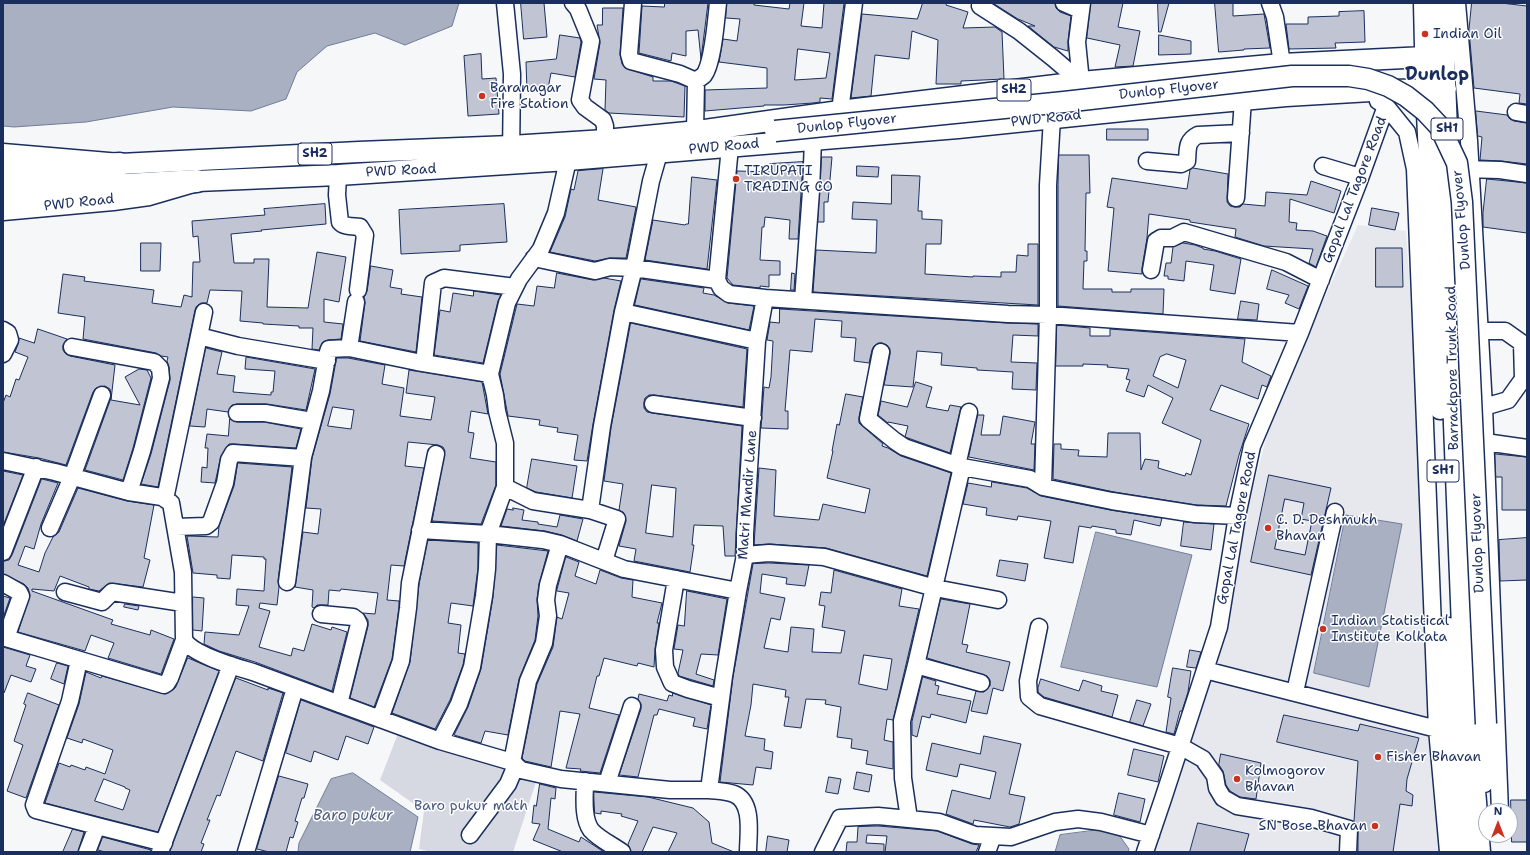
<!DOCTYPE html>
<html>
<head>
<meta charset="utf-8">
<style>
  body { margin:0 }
  #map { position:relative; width:1530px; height:855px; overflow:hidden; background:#f6f7f9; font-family:"Shantell Sans",sans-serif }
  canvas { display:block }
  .frame { position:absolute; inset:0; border:4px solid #1b2f5e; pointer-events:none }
  .north { position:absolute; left:1478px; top:803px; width:40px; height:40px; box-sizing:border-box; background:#fff; border:1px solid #a4acbf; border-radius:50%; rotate:0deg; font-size:11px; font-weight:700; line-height:16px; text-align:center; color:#1b2f5e }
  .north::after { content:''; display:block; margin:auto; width:14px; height:18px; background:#c8321e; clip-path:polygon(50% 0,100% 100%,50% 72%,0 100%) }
</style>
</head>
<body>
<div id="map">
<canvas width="1530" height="855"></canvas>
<div class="frame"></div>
<div class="north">N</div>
</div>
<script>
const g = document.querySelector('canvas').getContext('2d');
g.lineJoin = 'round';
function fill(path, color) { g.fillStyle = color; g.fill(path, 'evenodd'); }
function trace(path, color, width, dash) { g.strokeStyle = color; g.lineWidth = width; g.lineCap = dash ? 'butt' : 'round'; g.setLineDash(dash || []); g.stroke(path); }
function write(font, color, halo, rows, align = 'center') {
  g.font = font + ' "Shantell Sans",sans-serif'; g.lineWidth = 3; g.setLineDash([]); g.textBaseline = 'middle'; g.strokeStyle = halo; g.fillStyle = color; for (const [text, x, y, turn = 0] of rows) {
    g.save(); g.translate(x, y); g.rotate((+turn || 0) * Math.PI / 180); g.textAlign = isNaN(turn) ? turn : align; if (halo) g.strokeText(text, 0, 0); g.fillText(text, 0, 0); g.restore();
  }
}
fill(new Path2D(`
  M1358,225L1406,231L1447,852H1154L1275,406Z`), '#e6e8ee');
fill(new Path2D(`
  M399,731L537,779L513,852H431L419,849L424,811L380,780Z`), '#d6d9e2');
const water = new Path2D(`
  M3,3H459L452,26L405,45L375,33L327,46L297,72L286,99L251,111L173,107L86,122L14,127L3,126Z
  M1346,515L1402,524L1369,687L1314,673Z
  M1096,532L1192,555L1157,687L1061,667Z
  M353,773L418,817L410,852H298L299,843L331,779Z
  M1114,828L1129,849L1128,852H1055L1060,835Z`);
fill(water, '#a9b0c1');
trace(water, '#707c99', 1);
const building = new Path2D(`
  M521,3H544L547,37L524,39Z
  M665,3H708L701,59L698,30L686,31V56L672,53L671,61L639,53L642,6L664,7Z
  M727,3H754V5L789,9L790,3H804L801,26L822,28L824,3H844L832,99L820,98V102L813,103L784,105H764V106L705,111V90L767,88V68L719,62L723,39L737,41L740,19L726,18ZM798,49L830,53L826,78L795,80Z
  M923,3H947L946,5L968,12L963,28L995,27L1002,32L1004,79L961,81V84H936L938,40L912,31L909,59L875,55L871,96L851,98L862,14L917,19Z
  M993,3H1055L1056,8L1060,12L1071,16L1068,41V51L1054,47L1028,26H1035L1018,19Z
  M1091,3H1123L1118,27L1140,31L1133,66L1115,67L1120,45L1087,38Z
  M1158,3H1169L1161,32H1159Z
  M1215,3H1233V16L1264,14L1270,48L1244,49V50L1219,52Z
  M1472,3H1501L1527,6V104L1519,103L1520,94L1474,88L1469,30Z
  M603,8H623L620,54L622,64L625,68L653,77V81H671L685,86L684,117L609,113L605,110L606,80L594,79L600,43L597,25H602Z
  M1364,11L1365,42L1335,43L1336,48L1289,49L1286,24H1308V17L1339,16V12Z
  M560,35L580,38L581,42L575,77L551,73L548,89L527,91L526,62L556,59Z
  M1159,35L1191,41V54L1159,55Z
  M481,54L482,79L496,78L499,114L468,116L464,56Z
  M1476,111L1507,115L1510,119L1514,121L1527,123V164L1501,161L1480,160L1482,137L1478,136Z
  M1107,129H1148V140H1107Z
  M1059,155H1089L1090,193H1086L1085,251H1087V261H1084L1083,289H1112V292H1131V289H1164L1163,314L1058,306V185Z
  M822,157H832L828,202H824V222H818Z
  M803,162L798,239H789L790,220L765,217L764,227H762L760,260L780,261V275H769V287L760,286V288L733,285L727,278L737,171L771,172L770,164Z
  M857,166L879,167L878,177L857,176Z
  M1193,168L1228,174L1227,202L1230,206L1235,207H1240L1243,204L1265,206L1266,192L1307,195L1311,181L1341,191L1334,213L1290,199L1289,222L1297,223L1296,230L1313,231L1327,236L1316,267L1309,263L1313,249L1264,246L1235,237L1236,229L1190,222V220L1149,214L1147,238L1142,268V274L1108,271L1114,208L1107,207L1112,178L1187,189L1190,170Z
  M603,169L598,200L636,207L626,258H610L595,261L550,252L565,217L571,189L574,190L578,171Z
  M892,175L920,176L918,211H922V219L942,220L941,244H926L925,274L973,277V276L1001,277V272H1016L1017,255L1028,256V244H1038V305L813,292L816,250L876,253L877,220L852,219L853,202L891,204Z
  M692,177L717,180L707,269L645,260L653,220L685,225L686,224H688Z
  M1487,179L1527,183V233L1483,227V213Z
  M325,204L326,224L261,230L262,231L231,234L234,263H254V259H269L267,307L308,308L317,252L346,257L339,302L324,299V322L343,324L341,339L328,340L323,342L319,350L312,349L313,328H299V326L263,324V323L240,321L242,291L210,290L207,303H201L197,306L195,310L158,487L141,484L151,454L170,380L169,367L167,361L168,357L161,356L156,353L83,339L85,317L58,313L63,274L85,277L84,281L154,290L152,303L181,307L184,295L192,297L193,262H200L198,236L193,237L192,221L265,215L264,209Z
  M504,204L507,242L460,245V251L401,254L399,210Z
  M1372,208L1399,213L1395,230L1369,225Z
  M141,243H161L160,271H141Z
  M1183,243L1195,245L1203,248V249L1215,251L1241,259L1235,294L1210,290L1214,265L1186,261L1184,281L1168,279V276H1164L1166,263H1171L1173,247Z
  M1376,248H1402L1403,287H1376Z
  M371,266L393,270L390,287L402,289L401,294L422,297L416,352L360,341L365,303L364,297L367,291Z
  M1272,270L1308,286L1299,309L1285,303L1289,295L1267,289Z
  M557,273L593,280L604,278L621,281L614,310L593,424L587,461L574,460L578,435L557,432L558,428L539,425L540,420L508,416L500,374L517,304L534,306L537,286L554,288Z
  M792,273L795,274L794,290H791Z
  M641,279L704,288L703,293L714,295L728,303L754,306L749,330L635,305Z
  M474,291L501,295L498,301L483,363L434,355L440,310L450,312L453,293L473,296Z
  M1241,301L1259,304L1257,320L1238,319Z
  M780,309L1007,323L1038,324V336L1013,335L1011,362L1037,363L1036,390L1012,389L1013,372L977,370V368L941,365L942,353L917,351L913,387L884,385L890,354V349L887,345L882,343H878L874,346L872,350L869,363L854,361L856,338L841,337L842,321L815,319L812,352L790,350L785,411H788V429L761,428L764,387L769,388L771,377L773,341L767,340L770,322L779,323Z
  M631,323L747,349L743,407L654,395H649L645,398L644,402V408L647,412L652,413L742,426L735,556H725L723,526L694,525L692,545H694L690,572L634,561L636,549L619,546L626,521L624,513L619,510L623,484L604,481L611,428ZM652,485L676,488L673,537L646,533Z
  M1057,325L1090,328V336H1110V329L1245,339L1242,362L1271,376L1267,387L1262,385L1258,399L1221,385L1210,410L1249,424L1239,455L1226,506L1196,505L1114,492L1053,479L1054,444H1061V449L1079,450L1078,456L1107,457L1108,433H1140L1141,470L1145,459L1159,461L1158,468L1185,476L1186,473L1191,475L1201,440L1162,423L1173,398L1148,385L1144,397L1126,391L1130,380L1126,379L1129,369L1107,367L1108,365L1083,364V366H1056ZM1167,354L1186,360L1178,388L1153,376L1160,357Z
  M38,329L67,339L63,345V350L66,354L70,356L115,365L111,400L140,405L125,377L139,369L147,370L151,378L133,448L123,480L85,470L111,398V394L110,389L105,386L96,388L93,392L66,465L39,458L3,452V403L6,395L10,397L16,379L19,380L28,357L15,352L18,344L19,338L34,343Z
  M206,348L222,352L217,374L235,376L233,392L271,395V392H273L275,371L245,369L246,357L315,369L306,410L267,404H237L232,405L228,412L207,409L205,427L190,426Z
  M337,358H348L385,365L382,384L404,388L400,416L431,420L435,397L406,393L409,370L482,382L488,414L471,411L468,432L474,433L470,458L496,462V485L481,524L432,521L445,451L443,447L438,445L408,442L405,466L424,468L404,566L391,565L387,600L399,601V607L392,659L374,707L350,698L368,626V620L363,613L375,614L378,593L341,589L340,591L329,590L328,605H317L314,608L312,607L313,590L295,587L303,532L318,534L321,509L306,508L312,458L330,394ZM333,407L354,410L351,429L328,426Z
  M916,382L932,387L926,407L948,411L950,405L961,407L950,453L908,438L905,437L908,426L888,422V423L878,415L881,401L907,407Z
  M846,394L863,397L859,417V423L883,444L882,446L888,448L901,456L951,473L927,576L826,548L770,544L754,545L759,468L776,470L774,516L819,520L823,504L865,513L870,489L827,478L833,451H832L837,424L839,425Z
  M978,415H984L981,435H1000L1003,416L1035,422L1031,444H1035L1034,470L969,457Z
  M230,419L237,422H264L301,429L296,448L234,444H229L221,456L215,483L201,482L202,467L207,468L208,448H205L207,434L228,436Z
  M1495,454L1527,457V510H1502V477H1496Z
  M532,459L577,466L572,498L536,492L527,488Z
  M238,463L292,467L278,581L279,587L277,605L260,603L259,608L270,611L259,647L291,656L293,648L304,651L312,624L331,630L332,627L347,632L332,691L255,662L219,651L204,644L205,632L239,635L249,606L236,605L237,589L264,591L266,559H264V557L232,555L230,579L217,578V575L193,573L187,536L218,537L219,526L234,486Z
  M3,471L23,475L3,526Z
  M1269,475L1331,488L1311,575L1251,562ZM1285,499L1304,503L1301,519L1312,521L1305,555L1275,549Z
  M42,479L58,483L41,524L34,549L25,546L18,565L39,572L45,553L53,537L59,532L78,488L127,501L154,505L144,558L150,560L143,587L109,583L99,591L89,589V587L60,576L54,591L32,589V591L113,620L111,624L150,635L151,630L174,639L161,674L108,658L114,643L91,635L85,651L18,632L30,595L28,588L24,584L3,574V561L9,560L12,555Z
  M992,482L1027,488L1041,496L1110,510L1162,518L1160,526L1134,520L1131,535L1116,533V530L1092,526L1091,528L1079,526L1073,563L1044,558L1051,521L1018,516L1017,520L986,515L987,508L963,504L968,483L991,487Z
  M513,508L524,510L522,520L538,522V524L557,527L560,515L583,519L577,541L562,535L545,531L501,526L507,509L513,510Z
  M1184,522L1214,524L1211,550L1181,546Z
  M1527,538V580L1500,581L1499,540Z
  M428,540L478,543V568L473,606L451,603L448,623L461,625L458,653L465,654L463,665L450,700L435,729L392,713L410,662L419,584Z
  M497,545L548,551L539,584L537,599L538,616L535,640L519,679L508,735L485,731L481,743L454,735L468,707L481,669L493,597Z
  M566,557L579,562L575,576L596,584L600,570L621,578L633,580L632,597L662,603L657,623H659L655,649L654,667L638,663L637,666L604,658L599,676H597L589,708L619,715L600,773L580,771L581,769L566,768L580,714L560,711L551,767L525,761L522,758L537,684L553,647L557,617L562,619L569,593L557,591Z
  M1000,560L1028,564L1025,581L997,576Z
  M769,563L809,565L805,586L786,584L787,578L762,574L760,593L785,598L780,620L771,618L764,648L788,652L791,627L814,629L812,652L841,653L845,631L822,627L825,606L819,605L821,592L831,593L834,570L902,589L899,606L919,609L893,720L887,719L884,740L893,742V769L866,764L868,751L851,748L852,739L837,737L841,707L825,704L826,700L806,699L801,728L784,726L789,697H785L786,690L753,684L751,705L745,736L765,739L764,750L773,752L771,769L756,767L753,785L720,782L733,677L753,564ZM864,655L892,659L887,690L859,684Z
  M687,591L727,599L718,655L701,654L696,674L714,680L713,686L679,676L678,673L683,650L674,649L678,625L684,626Z
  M3,596L10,598L3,618Z
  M193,597L204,598L202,631L193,630Z
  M941,599L970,604L962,644L968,645L966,652L1010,662L1003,691L993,688L987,714L971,711L976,691L984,692L990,686V680L987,676L927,658Z
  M125,604L139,606L138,610L124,607Z
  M3,647L30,655L26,666L36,669L31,682L11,675L4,693H3Z
  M1190,650L1201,652L1196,668L1187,667Z
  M188,658L219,671L158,832L45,803L59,763L70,767L71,765L85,770L86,767L105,774L113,750L83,739L82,743L67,738L79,704L86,672L101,678L102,676L165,694L175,688ZM104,779L125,787V788L130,790L123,810L95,801Z
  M57,663L68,666L64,684L51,679Z
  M1173,668L1191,671L1188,692L1182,711H1180L1174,734L1166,732L1171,698L1168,697Z
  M923,677L936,681L935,685L939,686L937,694L971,701L966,723L931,714L930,718L922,716L917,737L912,735V722Z
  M236,678L268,690V688L283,693L263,761L236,751L220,796L217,795L207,820H210L201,843L204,844L201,852H170Z
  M1041,679L1079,691L1083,680L1102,686L1101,691L1118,695L1112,717L1044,697L1038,692V688Z
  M28,693L59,705L26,798L7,791L23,745L14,741L26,705L24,704Z
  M673,693L711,705L707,729L693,726L695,718L659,709L657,715H654L638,777L619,775L641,709V704L638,699L639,694L667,701L669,695L672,696Z
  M301,700L374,727L368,744L346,736L338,760L314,751L311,762L286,753Z
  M1137,700L1151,704L1143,726L1130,722Z
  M1284,715L1358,731L1360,724L1419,738L1407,779L1406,791L1413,795L1412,806L1400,804L1393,852H1358V825L1354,821L1358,761L1277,742Z
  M984,736L1021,744L1009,794L1025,797L1019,824L1010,827L974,820L973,824L946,814L952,790L990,799L996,772L960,764L957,777L926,770L932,743L980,754Z
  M1134,749L1164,756L1158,782L1128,775Z
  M1221,754L1261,763L1256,799L1240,797L1230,791L1226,785L1223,771L1219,765Z
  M857,772L872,775L869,792L854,789Z
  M279,776L308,784L304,798H302L295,821L298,822L293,838L290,837L286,852H269L257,849Z
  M829,777L841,779L838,794L826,792Z
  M540,784L556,788L555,799L551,798L548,829L579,842L581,837L604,852H563L533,840L540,824L532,823L534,805L536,806Z
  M594,792L648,797L693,808L709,822L712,843L734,852H668L677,833L653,827L642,852H631L628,844L638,821L621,816L622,814L601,811V814L595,813Z
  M1119,793L1145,799L1140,822L1114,815Z
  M1511,800H1527V842H1512Z
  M1198,823L1249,834L1244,852H1190Z
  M878,826L937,831L972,844L979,845L976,852H885L887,836L867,835L866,843L884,844V852H846L847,842H857L858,827Z
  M73,829L84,832L78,852H63Z
  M768,836L789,840L787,852H766Z
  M103,837L151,850V852H105L98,850Z`);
fill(building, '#c0c4d3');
trace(building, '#1b2f5e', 1);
const minor = new Path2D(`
  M505,3L512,74L511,157
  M573,3L578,9L591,41L580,100L585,107L603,120L605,126V140
  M633,3L629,54L631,61L680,74L696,81L695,131
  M982,3L980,6L1019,31L1053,58L1081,82
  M1064,3L1080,10
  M1270,3L1275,17L1282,64
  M1457,3L1469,141L1484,407L1500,811
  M696,81C698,79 702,77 704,75C713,63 716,20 718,3
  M1081,82L1077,42L1082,3
  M1378,101L1386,106L1407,132L1415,169L1437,729L1448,852
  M840,111L854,3
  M1516,112L1527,114
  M730,147L717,280L721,288L729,294L765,298L757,341L745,533V555L738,591L724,676L709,790C717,791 726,791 734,794C754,802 748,835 748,852
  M1147,161L1181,164L1187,161C1188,149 1186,141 1198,135L1241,133
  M1323,166L1360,177
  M1462,169L1500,170L1527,174
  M338,175L337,195L340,222C344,227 353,226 360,227L365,235L358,290
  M1236,198L1243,100
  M534,258L595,271L610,267L634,268L717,280
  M1151,270L1156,241L1161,238H1172L1184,232L1286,262L1321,280
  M765,298L1008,314L1048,315V185L1052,118
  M803,300L811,191L813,140
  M623,312L757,341
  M3,330L8,333L10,340L3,354
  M1480,331H1505L1522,343L1523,379L1508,400L1484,407
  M199,336L238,346L327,361
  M72,347L154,362L160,368L161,378L142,451L129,492
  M349,348L417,362L490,374
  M881,352L868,419L895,441L904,447L962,467
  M424,363L433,283L444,278L515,287
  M653,404L753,418
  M237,413H265L312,421
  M1485,442L1527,448
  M3,461L55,472L129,492L162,497L171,503L183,572L184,640C193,655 236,667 253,672L440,741L512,762L521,770L561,779L670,790H709
  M957,466L969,412
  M505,487L533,501L590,510L602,426L623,312L634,268L651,181L659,153
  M1043,487L1048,315L1300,333
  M165,499L204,312
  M590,510L617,519L604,561
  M176,527L206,526L211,522L225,483L229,460L233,453L303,458
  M50,528L72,477L102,395
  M420,530L488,534L505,487V443L497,411L495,395L490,374L507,303L519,279L541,249L556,213L568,160
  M3,552L36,467
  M745,555L769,553L824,557L935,588L998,600
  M676,579L664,650L665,667L672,683L688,689L721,698
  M287,582L303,457L321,391L328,352L329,349L349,348L356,302
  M3,583L19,592L21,596L6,638L164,685L167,683L170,678L184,640
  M65,592L102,602L112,592L183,603
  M321,614L353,617L357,620L359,624L339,704
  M1039,627L1028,681L1029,697L1040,706L1180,746L1203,759L1215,776L1217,788L1223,798L1237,806L1311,818L1349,829L1348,852
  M79,660L70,701L34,805L36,810L97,826
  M916,665L981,683
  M1205,670L1437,729
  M1295,692L1335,512
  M380,719L401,661L408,608L410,583L436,454
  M440,741L459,704L472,667L484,596L487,569L488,534L543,540L560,544L624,569L738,591
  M512,762L528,681L544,643L548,616L546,600L548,585L560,544
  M585,781C585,795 582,817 591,830C599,839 612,845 622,852
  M607,783L632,706
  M909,819L903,778L902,721L916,665L962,467L1030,479L1043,487L1112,501L1195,514L1237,516
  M470,835L508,784L516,765
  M87,852L97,826L164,843
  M160,852L231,665
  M246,852L295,688
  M823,852L840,818L878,816L909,819L939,822L975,835L1011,837L1055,822L1078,819L1101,822L1151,835
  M987,852L993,836
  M1145,852L1163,799L1219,627L1237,516L1252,446L1300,333L1359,181L1386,106`);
const major = new Path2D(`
  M1424,3L1426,90L1440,409
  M1442,3L1448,157L1454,424L1462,627L1480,852
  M3,154L120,164L359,152L511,146L605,140L698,131L840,111L1081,82L1282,64L1425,57L1444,58
  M3,210L113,200L149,195L197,181L338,175L568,160L958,128L1132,110L1286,96L1388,90L1446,89
  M1449,628L1460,852
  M1484,782L1486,775V724`);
const highway = new Path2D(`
  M3,174L120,164
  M3,192L197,181`);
trace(minor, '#1b2f5e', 19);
trace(major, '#1b2f5e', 23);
trace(highway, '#1b2f5e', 25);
trace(minor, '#fff', 16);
trace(major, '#fff', 20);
trace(highway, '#fff', 22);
const majorBridge = new Path2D(`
  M775,131L1064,102L1292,76H1349L1368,79L1388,86L1406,96L1425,111L1440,127L1457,163L1462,202L1486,724`);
trace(majorBridge, '#1b2f5e', 23, []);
trace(majorBridge, '#fff', 20);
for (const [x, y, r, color] of [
  [1425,34,4,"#c8321e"],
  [482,96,4,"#c8321e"],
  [736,179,4,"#c8321e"],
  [1268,528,4,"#c8321e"],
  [1323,629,4,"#c8321e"],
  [1378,757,4,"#c8321e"],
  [1237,779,4,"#c8321e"],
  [1375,826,4,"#c8321e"]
]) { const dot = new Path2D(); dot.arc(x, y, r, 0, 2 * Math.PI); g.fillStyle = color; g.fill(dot); trace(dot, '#fff', 1.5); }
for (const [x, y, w] of [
  [1014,90,34],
  [1447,129,32],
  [315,154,34],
  [1443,471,32]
]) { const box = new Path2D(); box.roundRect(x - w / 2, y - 11, w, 22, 3); g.fillStyle = '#fff'; g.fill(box); trace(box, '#1b2f5e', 1); }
write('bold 13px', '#1b2f5e', null, [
  ["SH2",1014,90],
  ["SH1",1447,129],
  ["SH2",315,154],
  ["SH1",1443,471]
]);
write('14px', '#1b2f5e', '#fff', [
  ["Indian Oil",1433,34],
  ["Baranagar",490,88],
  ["Fire Station",490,104],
  ["TIRUPATI",744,171],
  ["TRADING CO",744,187],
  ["C. D. Deshmukh",1276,520],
  ["Bhavan",1276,536],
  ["Indian Statistical",1331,621],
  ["Institute Kolkata",1331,637],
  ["Fisher Bhavan",1386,757],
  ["Kolmogorov",1245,771],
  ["Bhavan",1245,787],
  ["SN Bose Bhavan",1367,826,"right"]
], 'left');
write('14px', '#1b2f5e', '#fff', [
  ["Dunlop Flyover",1169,90,-6],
  ["PWD Road",1046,119,-6],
  ["Dunlop Flyover",847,124,-6],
  ["PWD Road",724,147,-5],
  ["PWD Road",401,171,-3],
  ["Gopal Lal Tagore Road",1355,190,-69],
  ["PWD Road",79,203,-6],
  ["Dunlop Flyover",1462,220,-95],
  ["Barrackpore Trunk Road",1453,368,-91],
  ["Matri Mandir Lane",748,495,-86],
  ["Gopal Lal Tagore Road",1237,528,-79],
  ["Dunlop Flyover",1478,543,-92]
]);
write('14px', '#4a5a7f', '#fff', [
  ["Baro pukur math",471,806]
]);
write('italic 15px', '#4d5c81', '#fff', [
  ["Baro pukur",353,816]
]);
write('bold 18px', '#1b2f5e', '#fff', [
  ["Dunlop",1437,75]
]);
</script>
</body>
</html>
